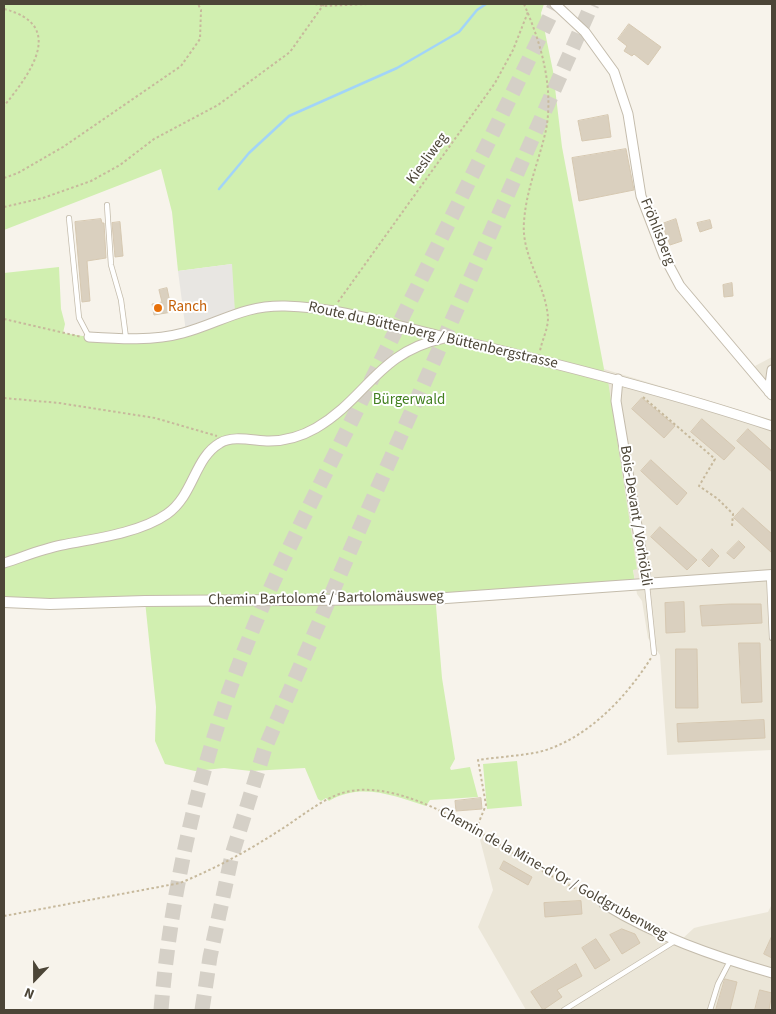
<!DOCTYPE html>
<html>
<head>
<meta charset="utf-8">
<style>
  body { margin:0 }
  #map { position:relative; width:776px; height:1014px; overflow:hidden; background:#f7f3eb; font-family:"Source Sans 3",sans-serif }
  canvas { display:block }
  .frame { position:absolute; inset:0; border:5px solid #4c4537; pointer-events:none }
  .north { position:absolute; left:10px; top:954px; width:50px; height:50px; -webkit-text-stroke:4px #fff; paint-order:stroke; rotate:202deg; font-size:14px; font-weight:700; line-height:20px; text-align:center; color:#4c4537 }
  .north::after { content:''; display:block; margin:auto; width:18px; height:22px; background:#4c4537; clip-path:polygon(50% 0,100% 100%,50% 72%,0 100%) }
</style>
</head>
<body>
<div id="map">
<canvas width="776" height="1014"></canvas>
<div class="frame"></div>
<div class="north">N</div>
</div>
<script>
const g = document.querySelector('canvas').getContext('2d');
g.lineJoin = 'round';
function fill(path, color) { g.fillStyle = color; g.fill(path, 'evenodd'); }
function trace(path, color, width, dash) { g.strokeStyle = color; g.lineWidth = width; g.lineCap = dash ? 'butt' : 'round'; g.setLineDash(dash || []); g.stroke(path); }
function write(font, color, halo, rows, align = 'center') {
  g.font = font + ' "Source Sans 3",sans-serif'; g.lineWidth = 4; g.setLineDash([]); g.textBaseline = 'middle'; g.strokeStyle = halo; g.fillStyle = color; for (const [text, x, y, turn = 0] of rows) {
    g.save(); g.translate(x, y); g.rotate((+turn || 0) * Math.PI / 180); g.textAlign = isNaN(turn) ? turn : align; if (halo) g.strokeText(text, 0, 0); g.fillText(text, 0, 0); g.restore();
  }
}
fill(new Path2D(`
  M772,357V396L755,366Z
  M604,369L772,420V750L667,755L660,655L648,638L642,601L637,594L633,569H637L603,378Z
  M477,828L535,864L603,901L681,940L694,928L702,926L768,912L772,904V1010H526L478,927L493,890Z`), '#ebe6d8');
fill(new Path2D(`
  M4,4H544L541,13L553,71L562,147L604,369L603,378L608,381L637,569L633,570L635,582L435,594L442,678L455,759L450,768L451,770L470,767L478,797L430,800L426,806C394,796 361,782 329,801L326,798L321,801L318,799L305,768L251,771L224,768L195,771L165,764L155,741L156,707L145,601L4,602V273L59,267L61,309L65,324L63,333L89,337L186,332L232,264L178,271L172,212L161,169L4,230Z
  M517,761L522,806L487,809L483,764Z`), '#d1efb0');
fill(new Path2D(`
  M232,264L235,312L186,332L178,271Z`), '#e8e6e2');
trace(new Path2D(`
  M219,189L249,153L289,116L397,68L459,32L477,10L486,4`), '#a2d4f8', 2.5);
const building = new Path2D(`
  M629,24L661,47L648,65L634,54L632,56L624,51L627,46L618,39Z
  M608,115L611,137L582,141L578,121Z
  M626,149L634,190L579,201L572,158Z
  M101,219L102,223H104L106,258L87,261L90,301L82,302L75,222Z
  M676,219L682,241L670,245L662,224Z
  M710,220L712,228L700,232L697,223Z
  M120,222L123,256L115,257L112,223Z
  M732,283L733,296L724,297L723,285Z
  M167,288L172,312L154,315L152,304L162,302L159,290Z
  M642,398L675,426L664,438L632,409Z
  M702,419L735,448L724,460L691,432Z
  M748,429L772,451V472L737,441Z
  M651,460L687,493L677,505L641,471Z
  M743,508L772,534V553L734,518Z
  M660,527L697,560L687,570L651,537Z
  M739,541L745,547L734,559L727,553Z
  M712,549L719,556L709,567L702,560Z
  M684,602L685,632L666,633L665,603Z
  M731,604H761L762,623L702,626L700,606Z
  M739,643H760L762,702L742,703Z
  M676,649H697L698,708H676Z
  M764,720L765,738L678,742L677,724Z
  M481,798L482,809L456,811L455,801Z
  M504,861L532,877L528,885L500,869Z
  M581,901L582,914L545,917L544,903Z
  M622,929L635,934L640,943L622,954L610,935Z
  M772,936V958L764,954Z
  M596,939L610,960L595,969L582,948Z
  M576,964L582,976L557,990L562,997L543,1010L531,992Z
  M725,979L737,982L730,1010H716Z
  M760,990L772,993L769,1010H755Z`);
fill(building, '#dad0bf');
trace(building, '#d6c8b1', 1);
trace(new Path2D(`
  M161,1010C172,878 204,746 255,624C289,543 330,466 368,387C431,259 494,131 556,4
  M202,1010L210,957L232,855L265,748L363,521L592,4`), '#d5d0c7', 15, [15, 8]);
const service = new Path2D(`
  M107,205L111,265L121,300L126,338
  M69,218L79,318L89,337
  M769,576L772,638
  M647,585L654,653
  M564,1010L675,941
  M710,1010L718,984L730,961`);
const minor = new Path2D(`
  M555,4L585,32L614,72L628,114L641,196L664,256L680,286L772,395
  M89,337C120,339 154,341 183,333C220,323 243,305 285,306C337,307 390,324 440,336C552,362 663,390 772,426
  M618,379L616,401L647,585
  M769,392L772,370
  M4,563C23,557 42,549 62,545C93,539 140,533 167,514C194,495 194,458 220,443C233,435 255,441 269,441C285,441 302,436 316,428C367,398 378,352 444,338
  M604,904C656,936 713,956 772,973`);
const tertiary = new Path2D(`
  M4,602L50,604L145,601L432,599L772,575`);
trace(service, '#c4bcac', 6);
trace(minor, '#c4bcac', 11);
trace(tertiary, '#c4bcac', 12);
trace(new Path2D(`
  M315,4L323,6L368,4
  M524,4C541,43 554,87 546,130C539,161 526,190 524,222C521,256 546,285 548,318C548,329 542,340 540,351
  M4,9C67,25 30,74 4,106
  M4,178L18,173L63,147L181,66L200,39L201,10L198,4
  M4,207L43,198L91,181L120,165L154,139L218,105L290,52L324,4
  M338,302L495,83L513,50L528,12
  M4,319L82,337
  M643,397L715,459L699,486L718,499L733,514L732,526
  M4,398L59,403L155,418L217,436
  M476,829L486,805L478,760C498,757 519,756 539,752C586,740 626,698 651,658
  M4,916L180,883C214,869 246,852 277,832C295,821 313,806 332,797C392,768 481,834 530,864C552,877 575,888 597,900`), '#c7b99c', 2, [2.5, 2.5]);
trace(service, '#fff', 4.5);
trace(minor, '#fff', 9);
trace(tertiary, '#fff', 10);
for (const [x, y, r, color] of [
  [158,308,5,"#e8710a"]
]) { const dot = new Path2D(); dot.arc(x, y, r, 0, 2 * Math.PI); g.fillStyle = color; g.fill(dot); trace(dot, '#fff', 2); }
write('15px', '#4c4537', '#fff', [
  ["Kiesliweg",428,159,-54],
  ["Fröhlisberg",657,232,68],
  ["Route du Büttenberg / Büttenbergstrasse",433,336,13],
  ["Bois-Devant / Vorhölzli",635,516,81],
  ["Chemin Bartolomé / Bartolomäusweg",326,599,-1],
  ["Chemin de la Mine-d'Or / Goldgrubenweg",553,874,29]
]);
write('15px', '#c56008', '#fff', [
  ["Ranch",168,308]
], 'left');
write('15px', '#438021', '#fff', [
  ["Bürgerwald",409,401]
]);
</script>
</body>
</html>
